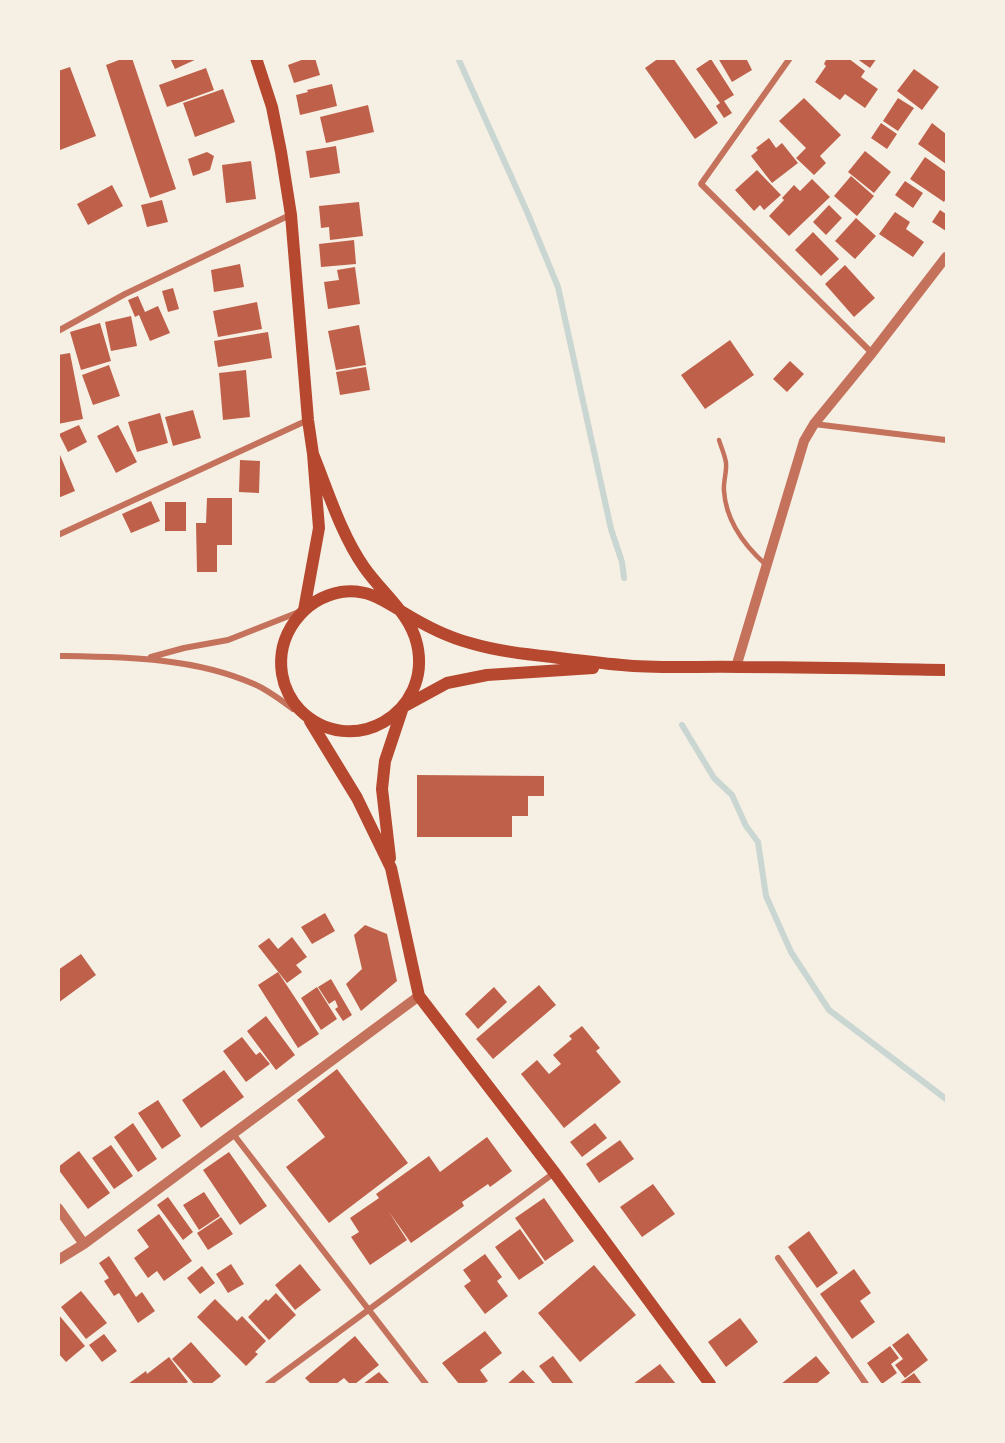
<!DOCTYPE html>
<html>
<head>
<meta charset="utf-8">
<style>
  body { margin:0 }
  #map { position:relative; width:1005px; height:1443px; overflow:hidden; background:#f6efe4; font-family:Manrope,sans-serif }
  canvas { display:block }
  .frame { position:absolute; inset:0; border:60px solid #f6efe4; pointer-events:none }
</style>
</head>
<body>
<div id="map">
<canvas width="1005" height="1443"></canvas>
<div class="frame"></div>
</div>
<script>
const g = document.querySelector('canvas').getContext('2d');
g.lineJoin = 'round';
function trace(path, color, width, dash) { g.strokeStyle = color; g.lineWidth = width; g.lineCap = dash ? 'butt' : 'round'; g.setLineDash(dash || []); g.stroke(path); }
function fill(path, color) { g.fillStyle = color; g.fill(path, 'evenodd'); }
trace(new Path2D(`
  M458,58L528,214L558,287L611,529L622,562L624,578
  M682,725L714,778L732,795L746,826L758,842L766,896L791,952L829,1010L946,1099`), '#c9d6d2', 6);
fill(new Path2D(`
  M124,58H132L176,189L150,198L106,65Z
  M170,58H199L175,69Z
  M307,58H315L320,75L294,83L288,65Z
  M659,58H673L718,123L695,139L645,68Z
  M718,58H746L752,70L732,82Z
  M827,58H848L865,71L861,77L878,89L865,108L845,94L840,100L815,82L826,66L824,64Z
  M856,58H877L870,68Z
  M711,59L734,95L724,101L732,113L724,118L716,106L720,103L696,69Z
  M70,67L96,136L60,150L58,71Z
  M206,68L214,90L167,107L159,85Z
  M914,69L939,87L922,110L897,91Z
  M332,84L337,106L300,115L296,95L308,92L307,90Z
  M223,89L235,122L195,137L183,103Z
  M804,98L841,135L820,156L826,163L814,175L796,158L806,148L779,121Z
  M898,98L914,108L898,131L883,121Z
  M368,105L374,132L326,143L320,117Z
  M881,123L897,134L887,149L871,138Z
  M932,123L946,134V164L918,144Z
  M769,138L776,148L782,143L798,163L772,183L751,156L758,150L756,148Z
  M336,146L340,173L310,178L306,151Z
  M865,151L891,172L874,193L848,172Z
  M207,152L214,156L210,170L193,176L188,159Z
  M925,157L946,172V198L944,202L910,179Z
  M251,161L256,199L226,203L222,165Z
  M757,170L781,195L764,210L760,205L754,211L735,190Z
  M851,176L874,196L857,216L834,196Z
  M812,179L830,197L789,236L769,216L784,200L782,198L794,185L800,191Z
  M905,181L923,193L913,208L895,195Z
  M112,185L123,206L88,225L77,204Z
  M162,200L168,222L147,227L141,205Z
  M359,202L363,236L330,240L329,227L321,228L319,206Z
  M829,205L842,218L826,235L813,222Z
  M940,210L946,214V231L932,222Z
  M895,212L910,222L906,229L924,242L913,257L879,234Z
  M856,218L876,236L855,259L835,241Z
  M813,232L839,259L821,276L795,250Z
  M354,240L356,264L321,267L319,244Z
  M240,264L244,287L214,292L211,270Z
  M845,265L875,298L854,317L825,284Z
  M355,267L360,304L328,309L324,282L339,280L337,270Z
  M173,288L179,309L168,312L162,291Z
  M138,296L145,312L158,306L170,333L150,341L139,315L135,317L128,300Z
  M257,302L262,329L218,337L213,311Z
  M131,316L137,346L111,351L105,322Z
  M100,323L111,361L81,370L70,332Z
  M359,325L366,365L336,370L328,331Z
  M268,332L272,358L218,367L214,341Z
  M730,340L754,375L705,409L681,375Z
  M70,353L83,419L58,424V355Z
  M790,361L804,374L787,392L773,379Z
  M109,365L120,396L93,405L82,375Z
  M366,367L370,390L340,395L336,372Z
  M246,370L250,417L223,420L219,373Z
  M193,410L201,438L173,446L165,417Z
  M160,413L168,443L137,452L128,422Z
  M79,425L87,442L68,452L59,434Z
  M118,425L137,462L116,473L97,436Z
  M58,450L75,491L58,498Z
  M240,460L260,461L259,493L239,492Z
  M207,498H232V545H217V572H197L196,523H206Z
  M151,501L160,521L131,533L122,514Z
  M165,502H186V531H165Z
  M417,775L544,776V796H528V816H512V837H417Z
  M325,913L335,931L312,944L301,927Z
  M365,925L387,934L397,981L361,1011L346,984L362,969L354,935Z
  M292,937L307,957L296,965L302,972L287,983L258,946L269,938L278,949Z
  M81,954L96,975L58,1003V970Z
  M278,972L319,1034L298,1048L258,985Z
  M331,979L352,1015L343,1021L335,1009L338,1007L335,1000L329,1004L318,987Z
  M539,985L556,1005L493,1059L476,1039Z
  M317,987L337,1019L321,1030L301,998Z
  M494,987L507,1002L478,1029L465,1014Z
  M266,1016L295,1055L276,1070L247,1031Z
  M582,1026L600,1048L596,1051L621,1082L564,1128L521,1074L537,1060L549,1074L561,1064L553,1055L572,1039L569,1036Z
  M242,1037L256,1055L260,1052L270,1064L246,1082L223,1051Z
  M337,1069L408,1163L329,1223L286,1167L325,1137L297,1100Z
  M224,1070L244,1097L201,1128L182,1100Z
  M158,1100L181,1136L162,1149L138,1113Z
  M133,1123L157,1159L138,1172L114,1137Z
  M595,1123L607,1138L582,1157L570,1142Z
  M487,1137L512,1171L490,1187L488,1184L462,1202L464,1206L411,1243L389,1212L407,1240L370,1265L351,1237L359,1232L350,1218L379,1198L376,1194L429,1156L440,1172Z
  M620,1140L634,1159L599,1183L586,1164Z
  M111,1145L133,1176L114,1189L92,1158Z
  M79,1151L110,1193L88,1209L58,1169V1167Z
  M229,1152L267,1206L240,1225L203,1170Z
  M653,1184L675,1214L642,1237L620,1207Z
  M204,1192L220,1216L199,1230L183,1205Z
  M168,1197L193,1232L183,1240L157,1205Z
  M544,1198L574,1241L545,1261L515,1218Z
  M159,1214L192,1261L164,1281L157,1271L148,1278L134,1258L149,1247L137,1230Z
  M221,1217L233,1234L208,1250L197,1233Z
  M520,1229L544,1263L519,1280L495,1247Z
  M809,1231L838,1273L817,1288L788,1247Z
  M485,1254L502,1277L497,1281L508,1296L485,1314L464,1286L471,1281L463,1270Z
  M109,1256L136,1297L142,1292L155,1311L138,1323L119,1293L114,1296L104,1281L109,1278L99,1263Z
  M231,1264L244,1284L228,1293L216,1274Z
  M300,1264L321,1290L295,1310L275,1285Z
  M594,1265L636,1315L580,1362L538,1313Z
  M202,1266L215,1283L200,1294L187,1278Z
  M854,1269L871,1293L860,1301L875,1322L852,1339L820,1294Z
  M81,1291L107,1323L86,1339L61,1307Z
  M276,1293L296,1315L269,1340L248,1317L266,1299L268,1301Z
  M215,1299L237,1321L242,1316L266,1341L255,1352L258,1354L246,1366L197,1317Z
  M58,1314L85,1346L66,1362L58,1353Z
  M740,1318L758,1342L726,1367L708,1342Z
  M485,1331L502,1353L480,1370L488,1381L483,1384H459L442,1363Z
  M908,1333L928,1360L905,1378L895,1365L903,1359L892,1345Z
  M104,1334L117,1351L102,1362L89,1345Z
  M355,1336L379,1365L355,1384H350L344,1378L336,1384H311L305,1378Z
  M191,1342L221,1376L211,1384H194L172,1359Z
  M890,1346L899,1358L891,1364L897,1373L882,1384L867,1363Z
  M553,1356L574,1384H553L539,1366Z
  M816,1356L830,1373L816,1384H781Z
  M169,1357L188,1382L185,1384H128L146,1371L147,1374Z
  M660,1364L676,1384H633Z
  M523,1370L536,1384H507Z
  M379,1372L390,1384H363Z
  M914,1373L922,1384H899Z`), '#bf614a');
trace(new Path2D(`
  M719,440C721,447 725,455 726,463C727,472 723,482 724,491C726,521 743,544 765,564`), '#c5725c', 4.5);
trace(new Path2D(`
  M790,58L701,184L872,353
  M58,331L125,294L290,215
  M814,424L946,440
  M58,535L308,420
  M58,656C124,657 193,657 254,684C268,690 281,700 293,709
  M151,657L184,648L228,640L299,612
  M234,1135L426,1384
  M778,1258L866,1384
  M268,1384L554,1173`), '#c5725c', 6);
trace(new Path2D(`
  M736,667L804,441L814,424L872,353L946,257
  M58,1208L84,1244
  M58,1260L84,1244L419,996`), '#c5725c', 10);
trace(new Path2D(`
  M256,58L272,107L281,152L291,215L308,420L313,454L319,528L304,610
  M313,454C328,491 341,534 364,567C381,592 410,613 417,644C433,713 351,761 300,710C291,701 284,687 282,674C276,635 303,599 341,592C365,588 382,599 401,611C422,624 447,637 470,643C497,651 524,654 552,657C575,660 599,663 622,665C661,669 701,666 740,667C809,667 878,669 946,670
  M310,721L357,798L391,868L419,996L554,1172L710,1384
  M390,858L382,789L385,761L403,707L447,683L487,675L593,668`), '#b5482f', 12);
</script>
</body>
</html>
